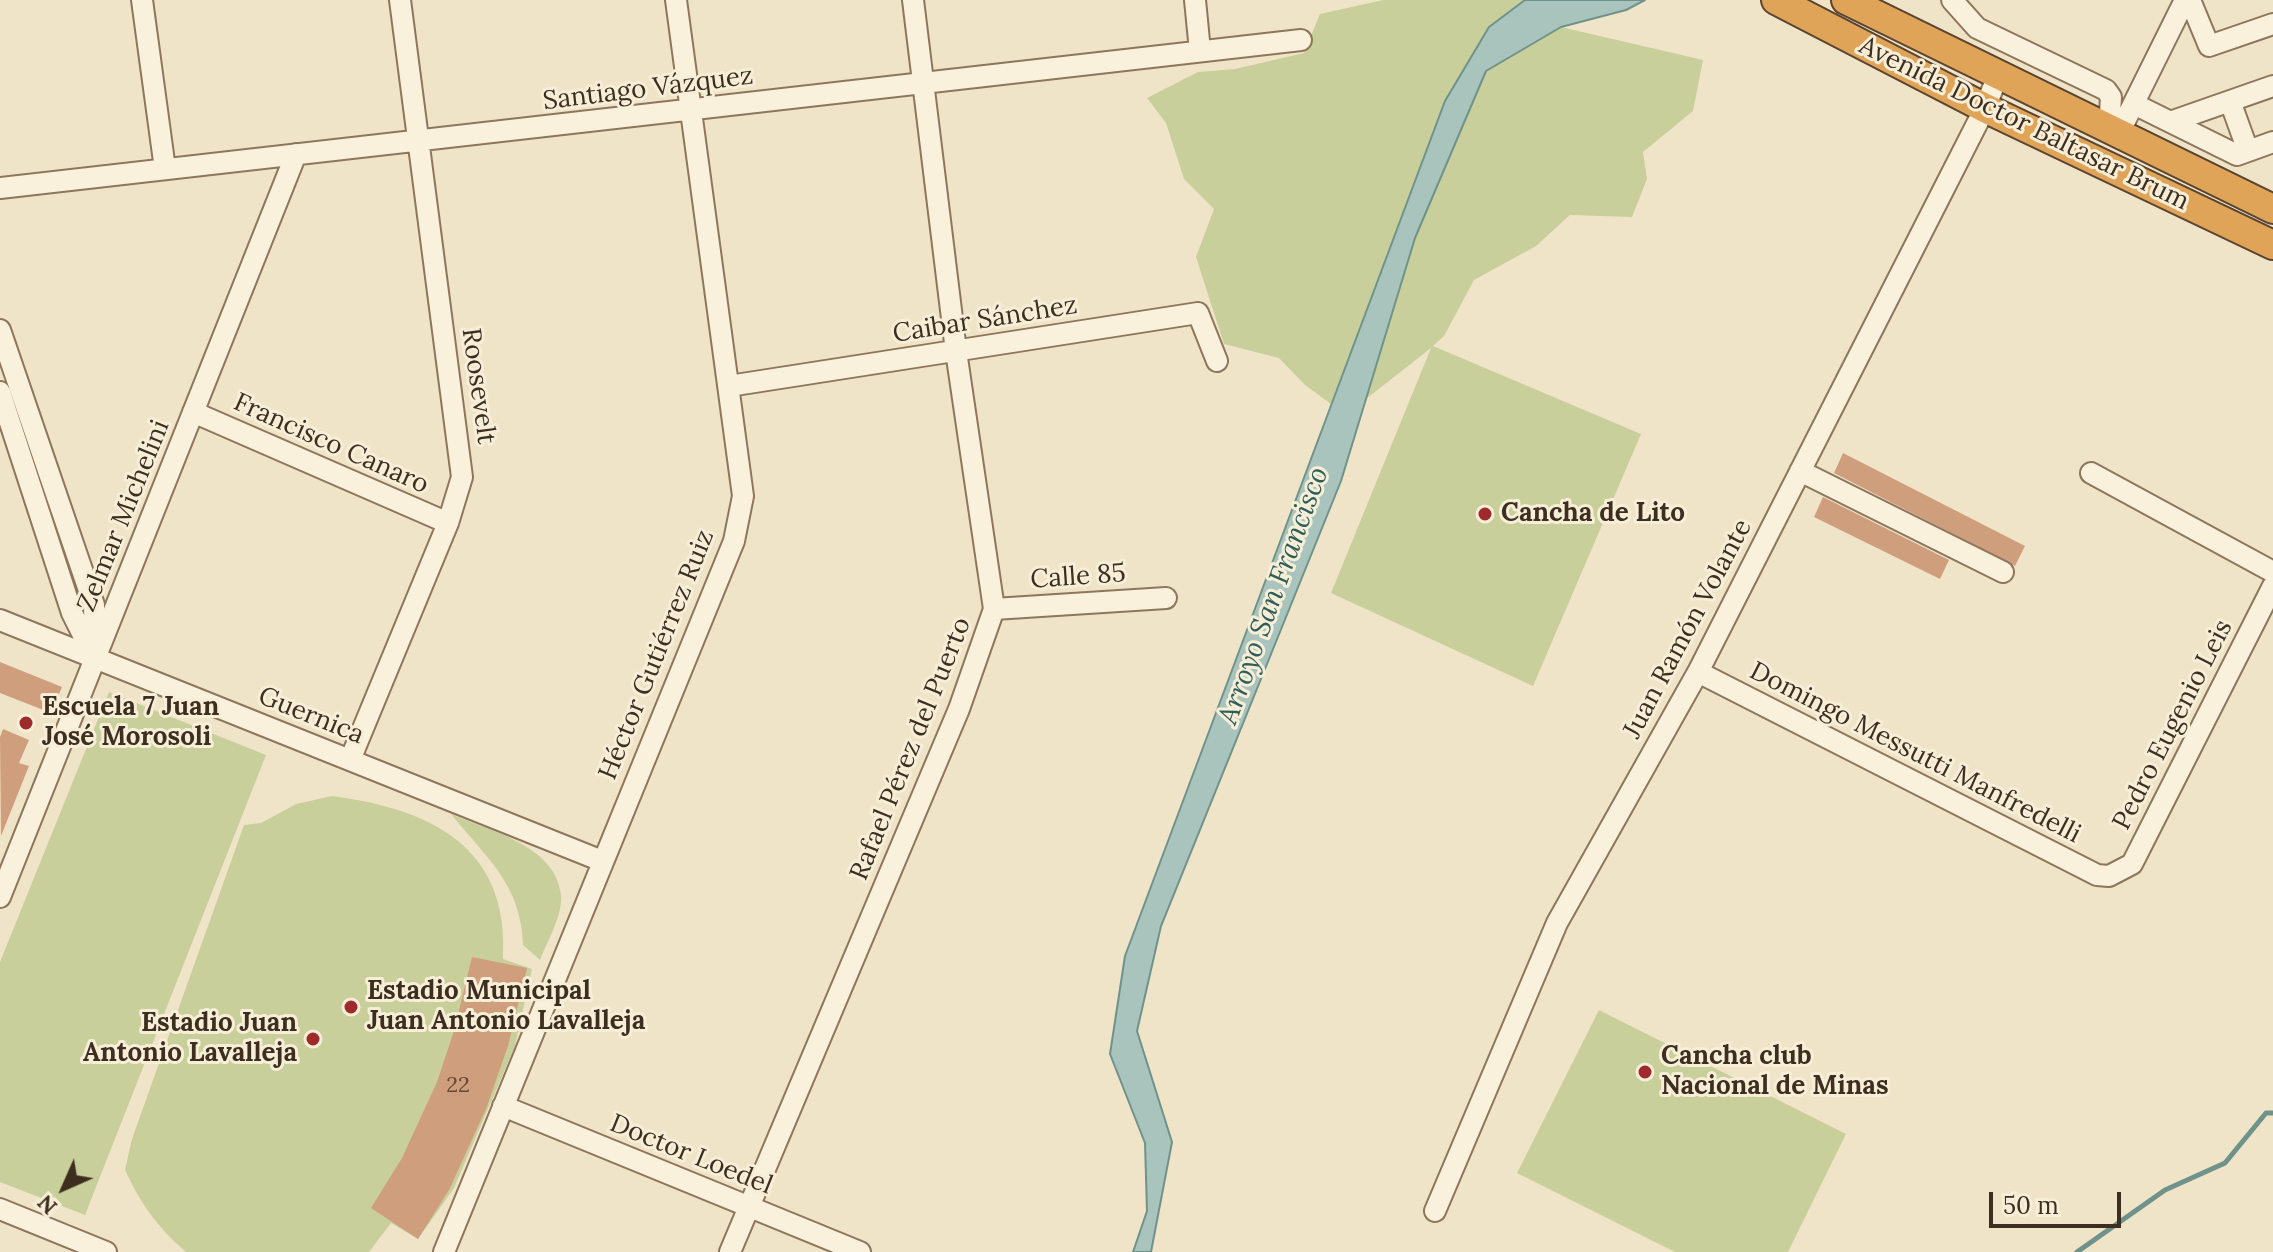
<!DOCTYPE html>
<html>
<head>
<meta charset="utf-8">
<style>
  body { margin:0 }
  #map { position:relative; width:2273px; height:1252px; overflow:hidden; background:#f0e4c8; font-family:Lora,serif }
  canvas { display:block }
  .north { position:absolute; left:24px; top:1148px; width:80px; height:80px; -webkit-text-stroke:6px #f7eed8; paint-order:stroke; rotate:225deg; font-size:22px; font-weight:700; line-height:32px; text-align:center; color:#3d2e20 }
  .north::after { content:''; display:block; margin:auto; width:28px; height:36px; background:#3d2e20; clip-path:polygon(50% 0,100% 100%,50% 72%,0 100%) }
  .scale { position:absolute; left:1989px; top:1192px; width:132px; height:36px; box-sizing:border-box; border:4px solid #3d2e20; border-top:0; padding-left:10px; font-size:24px; line-height:28px; white-space:nowrap; color:#3d2e20; -webkit-text-stroke:6px #f7eed8; paint-order:stroke }
</style>
</head>
<body>
<div id="map">
<canvas width="2273" height="1252"></canvas>
<div class="north">N</div>
<div class="scale">50 m</div>
</div>
<script>
const g = document.querySelector('canvas').getContext('2d');
g.lineJoin = 'round';
function fill(path, color) { g.fillStyle = color; g.fill(path, 'evenodd'); }
function trace(path, color, width, dash) { g.strokeStyle = color; g.lineWidth = width; g.lineCap = dash ? 'butt' : 'round'; g.setLineDash(dash || []); g.stroke(path); }
function write(font, color, halo, rows, align = 'center') {
  g.font = font + ' Lora,serif'; g.lineWidth = 6; g.setLineDash([]); g.textBaseline = 'middle'; g.strokeStyle = halo; g.fillStyle = color; for (const [text, x, y, turn = 0] of rows) {
    g.save(); g.translate(x, y); g.rotate((+turn || 0) * Math.PI / 180); g.textAlign = isNaN(turn) ? turn : align; if (halo) g.strokeText(text, 0, 0); g.fillText(text, 0, 0); g.restore();
  }
}
fill(new Path2D(`
  M1383,0H1525L1489,27L1445,101L1331,404L1305,385L1279,358L1224,344L1196,257L1214,209L1184,179L1166,123L1147,98L1198,72L1235,69L1304,53L1320,14Z
  M1561,27L1703,60L1693,111L1643,152L1647,179L1632,217L1570,215L1536,246L1474,280L1444,336L1433,346L1641,434L1533,686L1331,593L1431,348L1366,399L1415,238L1486,71Z
  M109,692L266,755L85,1215L0,1182V962Z
  M332,796C430,809 510,846 503,959L532,969L515,1046L454,1188L418,1239L391,1223L369,1252H186C157,1227 141,1204 125,1170L132,1139L244,825L261,823L296,804Z
  M451,814C489,831 556,845 561,895C563,915 547,942 540,960L523,945C521,883 486,858 451,814Z
  M1599,1010L1846,1134L1788,1252H1675L1517,1173Z`), '#c9cf9b');
const water = new Path2D(`
  M1525,0H1645L1626,10L1561,27L1486,71L1415,238L1341,481L1161,926L1137,1031L1172,1142L1151,1252H1133L1147,1211L1145,1143L1110,1054L1125,956L1445,101L1489,27Z`);
fill(water, '#a9c4bc');
trace(water, '#6f938a', 2);
trace(new Path2D(`
  M2077,1252L2165,1190L2225,1163L2266,1113H2273`), '#6f938a', 5);
fill(new Path2D(`
  M1843,453L2025,546L2015,566L1834,473Z
  M1823,497L1949,560L1940,579L1814,517Z
  M0,662L62,687L51,713L0,693Z
  M3,729L29,740L19,763L29,766L1,836L0,737Z
  M472,957L527,968L508,1046L486,1109L449,1190L418,1239L371,1208L402,1158L437,1082L454,1031Z`), '#cf9f7d');
const minor = new Path2D(`
  M142,0L165,169
  M1195,0L1200,51
  M1952,0L1977,28L2106,90L2111,97L2109,128
  M2190,0L2209,46L2273,24
  M2230,101L2248,151
  M2134,104L2237,155L2273,142
  M2170,122L2273,86
  M2119,133L2185,0
  M0,188L1301,40
  M0,330L94,605L95,650
  M729,386L1198,313L1217,361
  M0,392L72,613L91,651
  M193,412L448,523
  M1800,471L2003,572
  M2091,473L2273,572
  M994,609L1166,598
  M0,620L602,861
  M1698,672L2097,875L2109,876L2132,864L2273,586
  M350,760L448,523L462,477L400,0
  M0,897L296,154
  M503,1106L860,1252
  M0,1209L106,1252
  M1435,1211L1557,923L1698,672L1985,108L1998,75
  M444,1252L734,541L743,496L676,0
  M730,1252L959,709L994,609L956,351L913,0`);
const highway = new Path2D(`
  M1776,0L1985,108L2273,245
  M1846,0L2273,209`);
trace(minor, '#8d765c', 24);
trace(highway, '#5b4430', 32);
trace(minor, '#faf1dc', 20);
trace(highway, '#e0a458', 28);
for (const [x, y, r, color] of [
  [1485,514,8,"#9e2a2b"],
  [26,723,8,"#9e2a2b"],
  [351,1007,8,"#9e2a2b"],
  [313,1039,8,"#9e2a2b"],
  [1645,1072,8,"#9e2a2b"]
]) { const dot = new Path2D(); dot.arc(x, y, r, 0, 2 * Math.PI); g.fillStyle = color; g.fill(dot); trace(dot, '#f7eed8', 3); }
write('22px', '#624a37', null, [
  ["22",458,1086]
]);
write('26px', '#3d2e20', '#f7eed8', [
  ["Santiago Vázquez",648,89,-7],
  ["Avenida Doctor Baltasar Brum",2024,124,26],
  ["Caibar Sánchez",985,320,-9],
  ["Roosevelt",478,386,82],
  ["Francisco Canaro",331,444,24],
  ["Zelmar Michelini",124,516,-68],
  ["Calle 85",1078,577,-4],
  ["Juan Ramón Volante",1688,629,-62],
  ["Héctor Gutiérrez Ruiz",657,655,-68],
  ["Guernica",311,716,22],
  ["Pedro Eugenio Leis",2173,725,-63],
  ["Rafael Pérez del Puerto",911,749,-68],
  ["Domingo Messutti Manfredelli",1915,753,27],
  ["Doctor Loedel",691,1155,22]
]);
write('bold 26px', '#3d2e20', '#f7eed8', [
  ["Cancha de Lito",1501,514],
  ["Escuela 7 Juan",42,708],
  ["José Morosoli",42,738],
  ["Estadio Municipal",367,992],
  ["Juan Antonio Lavalleja",367,1022],
  ["Estadio Juan",297,1024,"right"],
  ["Antonio Lavalleja",297,1054,"right"],
  ["Cancha club",1661,1057],
  ["Nacional de Minas",1661,1087]
], 'left');
write('italic 28px', '#2f5d5a', '#f7eed8', [
  ["Arroyo San Francisco",1274,596,-70]
]);
</script>
</body>
</html>
